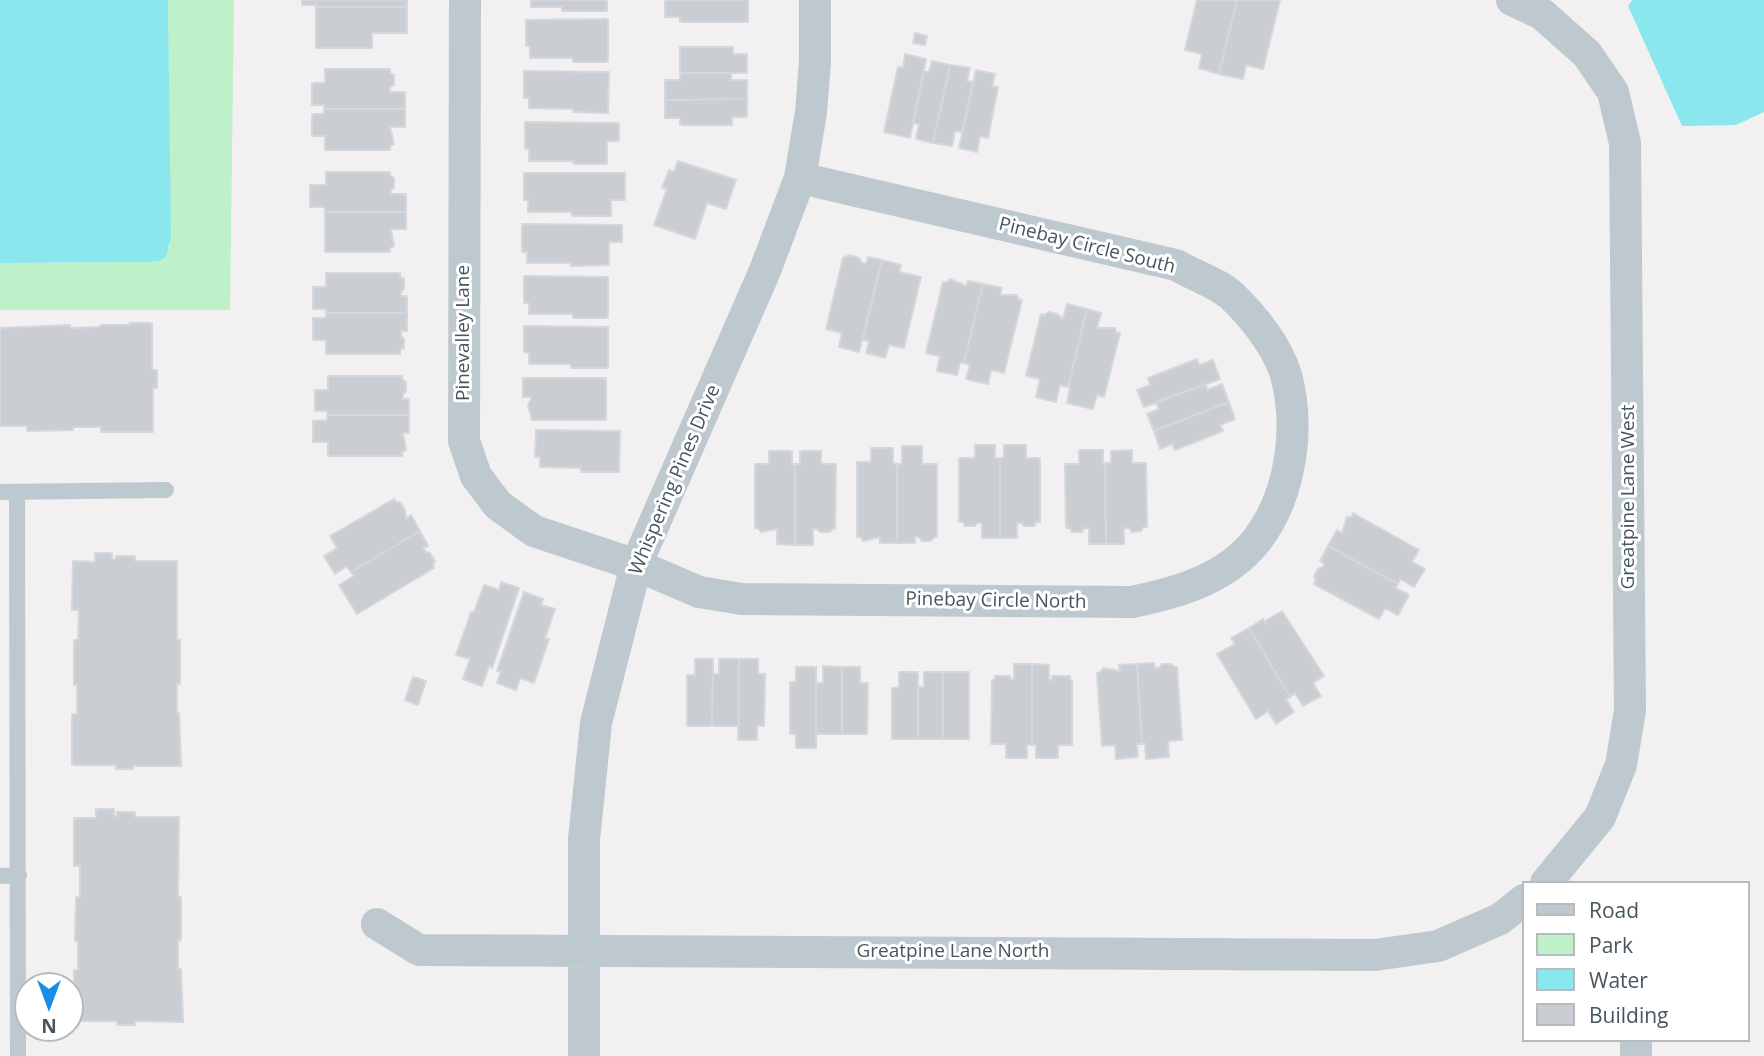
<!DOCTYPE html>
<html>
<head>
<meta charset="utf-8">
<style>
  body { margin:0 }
  #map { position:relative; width:1764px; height:1056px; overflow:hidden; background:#f2f0f0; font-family:"Open Sans",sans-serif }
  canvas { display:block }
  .legend { position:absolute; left:1522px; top:881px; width:228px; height:161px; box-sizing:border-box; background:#fff; border:2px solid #b5bbbf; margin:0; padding:9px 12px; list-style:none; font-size:21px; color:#47565e }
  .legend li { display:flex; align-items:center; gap:14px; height:35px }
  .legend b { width:35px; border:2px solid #b5bbbf }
  .north { position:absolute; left:14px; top:972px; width:70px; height:70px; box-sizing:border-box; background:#fff; border:2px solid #b5bbbf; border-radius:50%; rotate:180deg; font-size:19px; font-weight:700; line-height:28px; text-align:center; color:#47565e }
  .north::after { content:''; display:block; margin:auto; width:24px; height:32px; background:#168ee6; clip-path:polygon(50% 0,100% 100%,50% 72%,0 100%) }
</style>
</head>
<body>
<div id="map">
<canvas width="1764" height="1056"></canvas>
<ul class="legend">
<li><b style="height:9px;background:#bdc9cf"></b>Road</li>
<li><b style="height:19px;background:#bef0ca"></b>Park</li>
<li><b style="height:19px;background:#8ae7ee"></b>Water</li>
<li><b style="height:19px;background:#caced2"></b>Building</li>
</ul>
<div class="north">N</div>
</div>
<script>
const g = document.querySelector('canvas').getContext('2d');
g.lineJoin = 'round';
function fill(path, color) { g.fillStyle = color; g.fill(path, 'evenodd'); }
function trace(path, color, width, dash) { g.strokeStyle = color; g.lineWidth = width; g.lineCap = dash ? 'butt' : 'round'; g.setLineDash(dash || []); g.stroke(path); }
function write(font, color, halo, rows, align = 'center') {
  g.font = font + ' "Open Sans",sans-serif'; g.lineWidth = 6; g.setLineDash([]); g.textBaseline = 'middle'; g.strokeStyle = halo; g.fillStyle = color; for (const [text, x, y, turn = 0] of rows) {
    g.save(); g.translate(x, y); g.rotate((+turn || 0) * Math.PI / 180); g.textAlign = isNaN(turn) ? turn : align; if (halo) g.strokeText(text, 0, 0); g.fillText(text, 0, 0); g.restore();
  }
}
fill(new Path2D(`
  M168,0H234L230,310H0V263L148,262L170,247Z`), '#bef0ca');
fill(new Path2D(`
  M0,0H168L171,238L166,257L158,261L148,262L0,263Z
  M1632,0H1764V112L1736,125L1682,126L1628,6Z`), '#8ae7ee');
const building = new Path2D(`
  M302,0H407V7H316V5H302Z
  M531,0H607V11H562V7H531Z
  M665,0H748V22H680V17H665Z
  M1197,0H1237L1219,74L1199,68L1202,54L1185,50Z
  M1237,0H1280L1263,69L1246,65L1243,79L1219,74Z
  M316,7H407V33H372V48H316Z
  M608,19V62H573V58H530V46H526V20Z
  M915,33L927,36L925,45L913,43Z
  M680,47H733V54H747V73H680Z
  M905,54L926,59L910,138L884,132L898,67L903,68Z
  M932,61L950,65L933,143L916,139L919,124L913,123L924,72H929Z
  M950,65L970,68L967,81L973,82L962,132L955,131L952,146L933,143Z
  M325,69H390V73L394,75V85L390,87V92H405V109H324V105H312V83H325Z
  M976,70L995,74L992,86L998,87L988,138L980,136L977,152L959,148Z
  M524,71L609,72L608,113L573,112V109L529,108V98H524Z
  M680,73H731V80H747V99L665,100V80H680Z
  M747,99V117H732V125H680V118H665V100Z
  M324,109H405V127H390L394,144L390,146V150H325V136H312V114H324Z
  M525,122L619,123V141H607V164H573V161H529V149H525Z
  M678,161L736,180L726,209L707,203L695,239L654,225L667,189L662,188L669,170L674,172Z
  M326,172H390V175L394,178V187L391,190V194H406V212H325V207H310V185H326Z
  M524,173H625V200H611V216H572V212H528V200H524Z
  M325,212H406V229H391L394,246L390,248V252H325Z
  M522,224L622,225V242H609V265L571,266V263H527V252H522Z
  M850,255L859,258L862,263L866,264L868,257L882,260L859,352L839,347L842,333L826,329L843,258Z
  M882,260L901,265L899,272L921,277L904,348L889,345L885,358L866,353L869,341L863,340Z
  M326,273H400V277L404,279V289L401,292V296H407V313H326V309H313V287H326Z
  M524,276L608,277V318H573V314H529V303H524Z
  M950,279L966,286L968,281L983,284L964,363L960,362L957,375L937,371L940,356L926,353L943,282H947Z
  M983,284L1002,288L1000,295H1017L1019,300H1022L1004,373L991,370L988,384L966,379L970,365L964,363Z
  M1067,304L1087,309L1068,387L1060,385L1056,402L1036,397L1040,379L1026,376L1041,314L1045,315L1048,312L1057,314L1063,319Z
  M1087,309L1101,313L1097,328H1115L1116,333H1120L1104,397L1097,395L1093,409L1067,403L1070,387H1068Z
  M326,313H407V331H401V336L404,339V348L400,350V354H326V340H313V318H326Z
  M130,323H152V370H157V388H153V432H101V427H73V430L27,431V426H0V328L70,325V328L100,327V325H131Z
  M524,326L608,327V368H571V364H529V353L524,352Z
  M1197,359L1199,365L1213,360L1220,379L1144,407L1137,390L1150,385L1148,378Z
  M328,376H402V379L406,382V391L403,394V399H409V415H327L328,411H315V390H328Z
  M523,378H606V420H532L528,405L532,397H523Z
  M1205,384L1208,390L1222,384L1229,402L1154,431L1147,414L1159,409L1156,402Z
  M1229,402L1235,419L1220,425L1223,431L1175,450L1172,444L1160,449L1154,431Z
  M327,415H409V433H403L406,450L402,452V456H328V442H313V421L327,420Z
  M536,430L620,431L619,472H581V468L540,467V457H535Z
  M975,445H995V458H1000V538H982V523H977L975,526H965L963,522H959V458H975Z
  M1004,445H1026V458H1040V522H1036L1034,526H1024L1022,523H1017V538H1000V458H1004Z
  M902,446H922V464H937V537H934L931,541H922L919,537H915V543H897V464H902Z
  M871,448H893V464H897V543H880V537L863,541L861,537H857V462H871Z
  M1079,450H1103V464L1105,463L1106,544H1089V528H1084L1082,532H1072L1070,528H1066L1065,464H1079Z
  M1132,450V463H1146L1147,527H1143L1141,531L1132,532L1129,528H1124V544H1106L1105,463H1111V451Z
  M769,451H792V464H795V545L777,544V529L761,532L758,528H755V464H769Z
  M800,451H821V464H836L835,529H832L830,532H820L817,529H813V545H795V464H800Z
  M394,499L396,502H400L405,510L406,519L411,515L420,531L351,572L347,566L335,574L324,556L337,548L330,536Z
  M1353,513L1419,550L1412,562L1425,569L1414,587L1400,579L1398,584L1328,546L1337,530L1342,533L1347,517H1352Z
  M420,531L428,546L423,548L426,552L430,553L435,561L433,565L434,568L357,614L339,585L354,576L351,572Z
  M1328,546L1398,584L1395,588L1409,595L1398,615L1385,608L1379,619L1314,584L1316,580L1314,577L1318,568H1322L1325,564L1320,561Z
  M95,553H112V559H116V556H135V561H177V640H180V684H177V713H179L181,766H133V769H116V765H72V714H77V685H74V640H78L79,610H72L73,561L95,562Z
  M501,582L519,588L492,668L489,666L482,686L463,679L470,659L456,655L471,612H474L484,585L499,590Z
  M524,592L543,599L541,605L555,609L545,638L549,639L534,683L520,678L516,690L497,683L501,672L497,671Z
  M1282,611L1324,676L1313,683L1321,696L1303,706L1295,693L1290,697L1249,628L1263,619L1267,625L1265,621Z
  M1249,628L1290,697L1286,699L1294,712L1276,724L1268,711L1256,719L1217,654L1235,644L1231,638Z
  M695,659H713L712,726H687V675H695Z
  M719,659H739V726H712L713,674H719Z
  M739,659H758V674H765L764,726H757V740H738Z
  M1154,663L1155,668H1159L1162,664H1171L1174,667H1177L1182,740L1168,741L1169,757L1146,759L1145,743L1142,744L1137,664Z
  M1014,664H1032V745H1027V758H1006V744H991L992,680H995V676H1010V679H1014Z
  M1032,664L1049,665V680H1052V676H1070V680H1072V745H1058V758H1036V745H1032Z
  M1137,664L1142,744H1137L1138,757L1116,759L1115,745L1102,746L1097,673L1101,672L1103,668L1120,671L1119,665Z
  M823,666L842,667V734H816V683H823Z
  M796,667H816V748H796V734H790V682H796Z
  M842,667H860V683H868L867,734H842Z
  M899,672H918V739H892V688H899Z
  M924,672H943V739H918V687H924Z
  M943,672H969V739H943Z
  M413,677L426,681L418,705L405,700Z
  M96,809H114V816H117V812H135V817H179L178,897H181V940H178V969H181L183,1022L135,1021V1025H117V1021H74V970H78V941H75L76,897H80V866H74V818H96Z`);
fill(building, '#caced2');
trace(building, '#d4d7db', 2);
trace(new Path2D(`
  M0,492L166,490
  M17,492L18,1056
  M0,876L19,875`), '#bdc9cf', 16);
trace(new Path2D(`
  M465,0L464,441L476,476L498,505L534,531L636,565L699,592L742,599L1132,602C1175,593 1220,581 1251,547C1290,503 1301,431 1286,375C1277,346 1254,317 1232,296C1218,283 1193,275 1176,265L800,178
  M1512,0L1542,14L1587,54L1613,92L1625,143L1630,710L1621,765L1600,817L1546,883
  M377,924L419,950L1375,955L1438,946L1500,919L1524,900
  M1636,1040V1056
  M584,1056V839L596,723L636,565L764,273L800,178L811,112L815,62V0`), '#bdc9cf', 32);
write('19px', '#47565e', '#fff', [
  ["Pinebay Circle South",1087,246,14],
  ["Pinevalley Lane",464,333,-90],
  ["Whispering Pines Drive",675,480,-67],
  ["Greatpine Lane West",1629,497,-90],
  ["Pinebay Circle North",996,601,1],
  ["Greatpine Lane North",953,952]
]);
</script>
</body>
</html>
